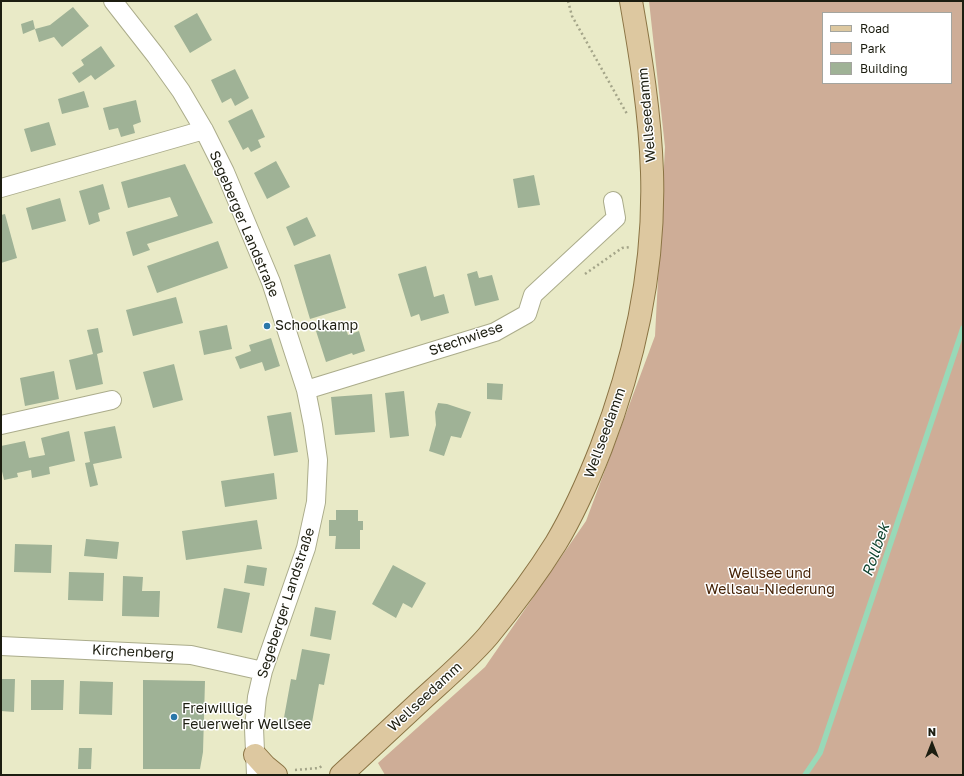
<!DOCTYPE html>
<html>
<head>
<meta charset="utf-8">
<style>
  body { margin:0 }
  #map { position:relative; width:964px; height:776px; overflow:hidden; background:#e9eac7; font-family:"Golos Text",sans-serif }
  canvas { display:block }
  .frame { position:absolute; inset:0; border:2px solid #1c1d10; pointer-events:none }
  .legend { position:absolute; left:822px; top:12px; width:130px; height:72px; box-sizing:border-box; background:#fff; border:1px solid #a4a59f; margin:0; padding:5px 7px; list-style:none; font-size:12px; color:#1c1d10 }
  .legend li { display:flex; align-items:center; gap:8px; height:20px }
  .legend b { width:20px; border:1px solid #a4a59f }
  .north { position:absolute; left:912px; top:724px; width:40px; height:40px; -webkit-text-stroke:3px #fff; paint-order:stroke; rotate:0deg; font-size:11px; font-weight:700; line-height:16px; text-align:center; color:#1c1d10 }
  .north::after { content:''; display:block; margin:auto; width:14px; height:18px; background:#1c1d10; clip-path:polygon(50% 0,100% 100%,50% 72%,0 100%) }
</style>
</head>
<body>
<div id="map">
<canvas width="964" height="776"></canvas>
<div class="frame"></div>
<ul class="legend">
<li><b style="height:5px;background:#ddc8a0"></b>Road</li>
<li><b style="height:11px;background:#cead97"></b>Park</li>
<li><b style="height:11px;background:#9fb296"></b>Building</li>
</ul>
<div class="north">N</div>
</div>
<script>
const g = document.querySelector('canvas').getContext('2d');
g.lineJoin = 'round';
function fill(path, color) { g.fillStyle = color; g.fill(path, 'evenodd'); }
function trace(path, color, width, dash) { g.strokeStyle = color; g.lineWidth = width; g.lineCap = dash ? 'butt' : 'round'; g.setLineDash(dash || []); g.stroke(path); }
function write(font, color, halo, rows, align = 'center') {
  g.font = font + ' "Golos Text",sans-serif'; g.lineWidth = 3; g.setLineDash([]); g.textBaseline = 'middle'; g.strokeStyle = halo; g.fillStyle = color; for (const [text, x, y, turn = 0] of rows) {
    g.save(); g.translate(x, y); g.rotate((+turn || 0) * Math.PI / 180); g.textAlign = isNaN(turn) ? turn : align; if (halo) g.strokeText(text, 0, 0); g.fillText(text, 0, 0); g.restore();
  }
}
fill(new Path2D(`
  M649,1H963V775H385L378,763L485,667L586,521L655,336L665,147ZM823,13H951V83H823Z`), '#cead97');
trace(new Path2D(`
  M805,775L820,753L963,328`), '#99d9b8', 5.5);
fill(new Path2D(`
  M73,7L89,26L62,47L54,37L39,42L35,29L50,25Z
  M197,13L212,40L190,53L174,26Z
  M33,20L35,29L23,34L21,24Z
  M101,46L115,66L95,80L91,75L79,83L72,73L84,65L81,60Z
  M235,69L249,98L235,106L231,98L222,103L211,80Z
  M84,91L89,107L62,114L58,99Z
  M136,100L141,122L133,125L135,133L121,137L118,128L109,130L103,108Z
  M252,109L265,137L258,140L261,147L251,152L248,147L243,150L228,121Z
  M49,122L56,145L31,152L24,129Z
  M276,161L290,187L267,199L254,173Z
  M185,164L213,223L147,244L150,250L133,256L126,232L178,216L170,197L128,208L121,182Z
  M534,175L540,205L518,208L513,179Z
  M103,184L110,209L98,213L100,221L89,225L79,191Z
  M60,198L66,221L32,230L26,208Z
  M5,214L17,258L1,263V215Z
  M307,217L316,236L294,246L286,227Z
  M218,241L228,268L157,293L147,266Z
  M330,254L346,308L310,319L294,265Z
  M426,266L434,297L444,294L449,313L421,321L419,314L411,317L398,274Z
  M477,271L479,278L492,275L499,300L475,306L467,274Z
  M176,297L183,323L133,336L126,310Z
  M344,322L348,335L359,331L365,351L353,355L352,353L326,362L316,331Z
  M227,325L232,349L204,355L199,331Z
  M98,328L103,352L97,354L103,384L76,390L69,360L93,354L87,330Z
  M271,338L280,366L265,371L262,362L240,369L235,357L251,351L249,345Z
  M174,364L183,400L153,408L143,372Z
  M54,371L59,399L25,406L20,378Z
  M487,383L503,384L502,400L487,399Z
  M404,391L409,436L390,438L385,393Z
  M372,394L375,432L335,435L331,397Z
  M438,403L447,404L471,412L461,438L451,436L444,456L429,451L436,425L435,412Z
  M291,412L298,452L274,456L267,416Z
  M115,426L122,458L93,464L98,485L90,487L85,463L90,462L84,432Z
  M69,431L75,461L49,467L50,474L32,478L31,470L17,473L18,477L4,480L1,467V446L25,441L29,458L45,455L41,438Z
  M274,473L277,499L225,507L221,481Z
  M336,510H358V521H363V530H360V549H335L336,536H329V520H336Z
  M257,520L262,549L186,560L182,531Z
  M86,539L119,542L117,559L84,556Z
  M15,544L52,545L51,573L14,572Z
  M247,565L267,568L264,586L244,583Z
  M393,565L426,583L412,608L403,603L396,618L372,604Z
  M69,572L104,573L103,601L68,600Z
  M123,576L143,577L142,591H160L159,617L122,616Z
  M224,588L250,593L242,633L217,628Z
  M315,607L336,611L331,640L310,636Z
  M302,649L330,654L324,685L319,684L311,728L283,723L291,679L296,680Z
  M1,679H15L14,712L1,711Z
  M31,680H64L63,710H31Z
  M143,680L205,681L203,752L200,769H143Z
  M80,681L113,682L112,715L79,714Z
  M79,748H92L91,769H78Z`), '#9fb296');
const minor = new Path2D(`
  M113,1L156,56L181,91L204,130L225,172L271,282L306,390L313,425L318,460L316,502L306,548L263,671L257,697L254,728L256,775
  M1,188L204,130
  M306,390L495,332L527,314L533,295L616,218L613,201
  M1,425L112,400
  M1,646L191,655L263,671`);
const major = new Path2D(`
  M255,755L265,766L276,775
  M341,775C369,749 397,723 425,697C447,677 469,658 488,636C512,607 536,575 556,543C574,513 588,481 601,448C635,360 655,266 652,172C650,114 641,58 631,1`);
trace(minor, '#abac8b', 20);
trace(major, '#8b7444', 24);
trace(new Path2D(`
  M568,1L572,16L627,114
  M585,274L622,248L630,247
  M295,770L319,768L323,765`), '#a4a589', 2.5, [2, 3]);
trace(minor, '#fff', 18);
trace(major, '#ddc8a0', 22);
for (const [x, y, r, color] of [
  [267,326,4,"#2a77a9"],
  [174,717,4,"#2a77a9"]
]) { const dot = new Path2D(); dot.arc(x, y, r, 0, 2 * Math.PI); g.fillStyle = color; g.fill(dot); trace(dot, '#fff', 1.5); }
write('14px', '#1c1d10', '#fff', [
  ["Wellseedamm",647,115,-95],
  ["Segeberger Landstraße",244,224,67],
  ["Stechwiese",466,339,-19],
  ["Wellseedamm",605,433,-70],
  ["Segeberger Landstraße",286,603,-72],
  ["Kirchenberg",133,652,3],
  ["Wellseedamm",425,697,-43]
]);
write('14px', '#1c1d10', '#fff', [
  ["Schoolkamp",275,326],
  ["Freiwillige",182,709],
  ["Feuerwehr Wellsee",182,725]
], 'left');
write('14px', '#472408', '#fff', [
  ["Wellsee und",770,574],
  ["Wellsau-Niederung",770,590]
]);
write('italic 15px', '#0f432e', '#fff', [
  ["Rollbek",876,550,-71]
]);
</script>
</body>
</html>
